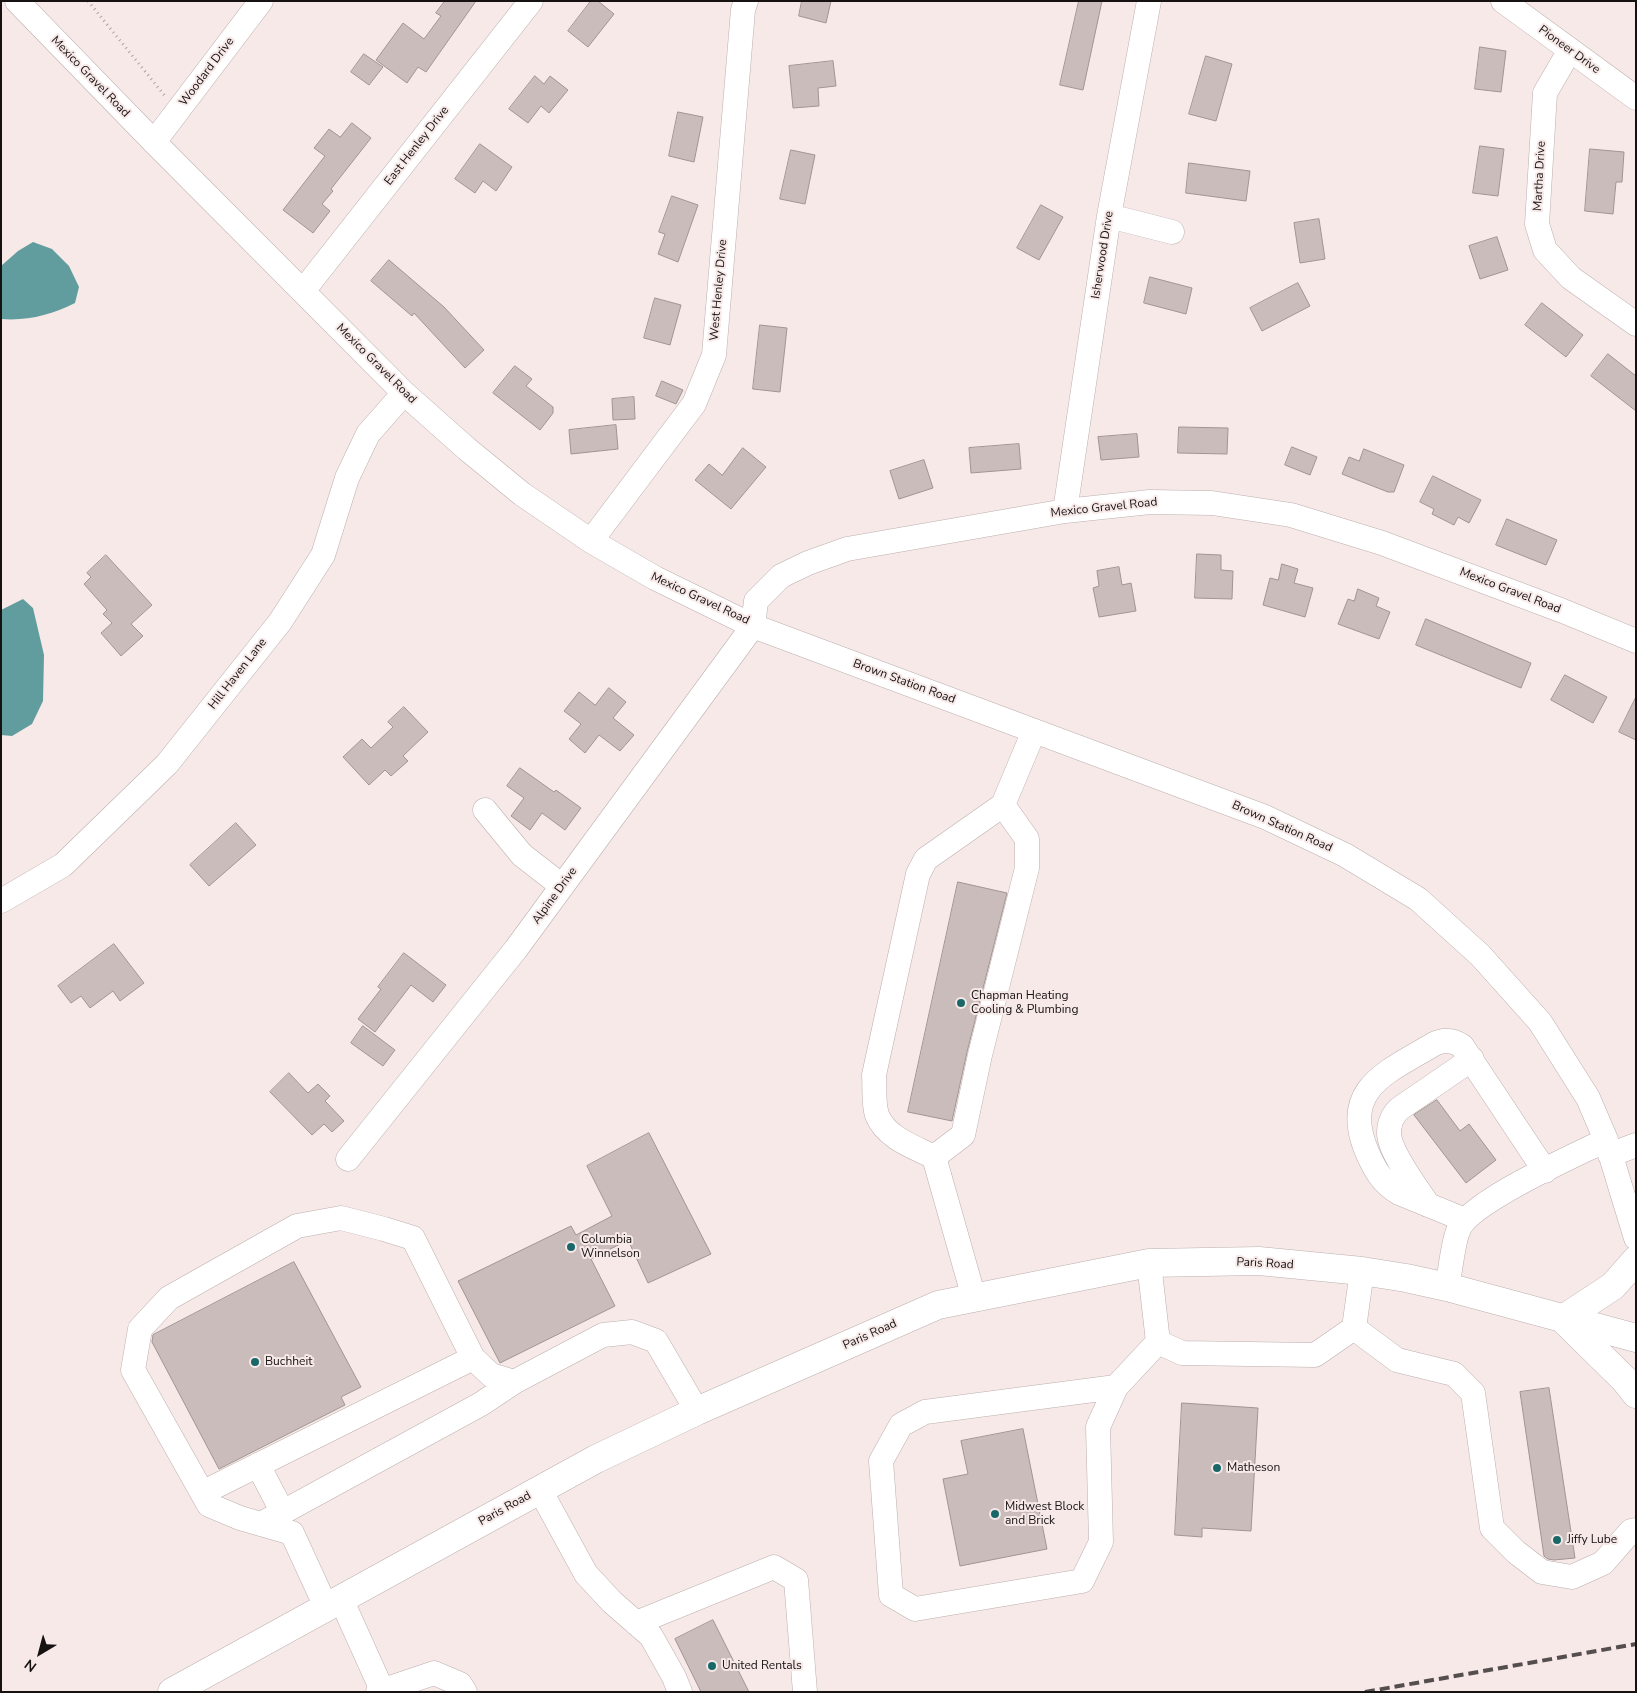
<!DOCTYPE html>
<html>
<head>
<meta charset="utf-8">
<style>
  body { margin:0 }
  #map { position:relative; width:1637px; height:1693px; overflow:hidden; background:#f7e9e8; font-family:"Nunito Sans",sans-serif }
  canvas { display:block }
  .frame { position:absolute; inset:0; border:2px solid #161212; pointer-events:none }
  .north { position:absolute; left:15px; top:1628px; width:50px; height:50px; -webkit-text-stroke:4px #f7e9e8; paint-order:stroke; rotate:217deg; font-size:14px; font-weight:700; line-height:20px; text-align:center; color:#161212 }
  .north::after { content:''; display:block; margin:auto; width:18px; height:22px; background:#161212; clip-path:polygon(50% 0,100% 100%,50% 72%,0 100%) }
</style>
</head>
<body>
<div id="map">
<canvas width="1637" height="1693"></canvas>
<div class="frame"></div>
<div class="north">N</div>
</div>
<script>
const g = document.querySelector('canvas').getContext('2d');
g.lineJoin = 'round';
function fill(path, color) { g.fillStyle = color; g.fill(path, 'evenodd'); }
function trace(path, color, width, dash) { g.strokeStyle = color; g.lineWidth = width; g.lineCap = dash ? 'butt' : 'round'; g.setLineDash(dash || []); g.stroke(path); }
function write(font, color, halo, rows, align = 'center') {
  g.font = font + ' "Nunito Sans",sans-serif'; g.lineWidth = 4; g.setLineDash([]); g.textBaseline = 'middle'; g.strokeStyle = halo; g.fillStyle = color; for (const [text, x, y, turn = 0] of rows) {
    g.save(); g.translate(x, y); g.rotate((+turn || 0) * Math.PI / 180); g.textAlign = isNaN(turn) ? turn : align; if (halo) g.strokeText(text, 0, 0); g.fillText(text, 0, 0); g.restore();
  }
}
fill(new Path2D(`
  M33,242L52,249L69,266L79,287L75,303C51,315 28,321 1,319V266L18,251Z
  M23,599L33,608L44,655L43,701L32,724L12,736L1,735V610Z`), '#619d9e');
const building = new Path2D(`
  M445,1H476L426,72L418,67L407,83L376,60L403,23L424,39L441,16L436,13Z
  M591,1H598L614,14L588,47L568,31Z
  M802,1H831L826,23L799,16Z
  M1079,1H1102L1083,90L1060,85Z
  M1480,47L1506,51L1501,92L1475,89Z
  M364,54L383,67L369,85L351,72Z
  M1206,56L1232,64L1216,121L1189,114Z
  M833,61L836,86L818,88L819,106L793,108L789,66Z
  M535,76L544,84L550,76L568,90L549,113L541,106L528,123L509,109Z
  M678,112L703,117L694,162L669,156Z
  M352,123L371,138L331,189L333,191L322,204L330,211L313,233L283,210L325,156L314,148L329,129L340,137Z
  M480,144L512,167L496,191L483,181L475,193L455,179Z
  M1480,146L1504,149L1498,196L1473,193Z
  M1590,149L1624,152L1622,182H1616L1613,214L1585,211Z
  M791,150L815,155L805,204L780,199Z
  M1189,163L1250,171L1246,201L1186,193Z
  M672,196L698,205L678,262L658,254L665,234L659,232Z
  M1041,205L1063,217L1039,260L1017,248Z
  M1319,219L1325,259L1300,263L1294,223Z
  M1497,237L1508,270L1480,279L1469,246Z
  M389,260L444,307L484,350L465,368L414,313L412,316L371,281Z
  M1150,277L1192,288L1186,314L1144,303Z
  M1298,283L1310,306L1262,331L1250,308Z
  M655,298L681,305L670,345L644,338Z
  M1542,303L1583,335L1566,357L1525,325Z
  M760,325L787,328L780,392L753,389Z
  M1608,354L1636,376V411L1591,376Z
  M515,366L532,379L526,386L553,407V413L540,430L493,393Z
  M662,381L683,390L676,404L656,396Z
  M634,397L635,419L613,420L612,399Z
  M616,425L618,449L571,454L569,430Z
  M1179,427L1228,428L1227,454L1178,453Z
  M1137,434L1139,457L1101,460L1098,437Z
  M1019,444L1021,469L971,473L969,448Z
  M1292,447L1317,457L1310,475L1285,465Z
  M743,448L766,467L731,509L695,480L709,464L722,475Z
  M1364,449L1404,465L1394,492H1388L1342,474L1349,457L1359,461Z
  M924,460L933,488L899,499L890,471Z
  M1433,476L1481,500L1469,523L1458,517L1454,525L1432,514L1434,509L1420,502Z
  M1507,519L1557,540L1546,565L1496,545Z
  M1197,554L1221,555V570L1233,571L1232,599L1195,598Z
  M106,555L152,605L131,624L143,636L121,656L101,633L112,623L103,614L107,610L84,584L91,577L87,573Z
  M1282,564L1298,569L1294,583L1313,588L1305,617L1263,605L1270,578L1278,580Z
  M1119,567L1122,585L1131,583L1136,611L1099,617L1093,588L1099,586L1097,571Z
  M1358,589L1379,598L1376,606L1390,612L1379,639L1338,624L1348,599L1354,601Z
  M1426,619L1531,663L1521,688L1416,645Z
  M1565,675L1607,697L1593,723L1551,700Z
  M609,688L626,702L613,718L634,735L620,751L599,735L585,753L569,739L581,724L564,711L579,692L595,705Z
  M1636,697V740L1619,732Z
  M404,707L428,732L403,756L408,761L391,776L385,770L369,785L343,757L362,739L371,748L393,727L388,722Z
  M520,768L554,792L556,790L581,808L565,830L542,813L530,830L511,816L524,798L507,786Z
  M236,823L256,845L209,886L190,865Z
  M958,882L1007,893L967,1052L952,1121L908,1112Z
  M114,944L144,983L120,1001L113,991L90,1008L81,996L71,1003L58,986Z
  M404,953L446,985L433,1002L411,985L375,1032L358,1019L381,989L378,987Z
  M363,1026L395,1050L383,1066L351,1043Z
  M289,1073L308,1093L318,1084L330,1096L325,1101L344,1121L332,1132L324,1124L312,1135L270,1092Z
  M1437,1100L1460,1131L1469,1124L1496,1160L1466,1183L1414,1115Z
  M649,1133L711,1254L648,1283L628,1240L591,1259L615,1306L500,1363L458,1281L571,1226L576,1235L612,1216L587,1166Z
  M294,1262L361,1387L341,1397L345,1405L219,1469L152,1342L153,1335Z
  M1549,1388L1575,1558L1554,1560L1548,1559L1544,1556L1520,1392Z
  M1182,1403L1258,1408L1251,1531L1202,1528V1537L1175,1535Z
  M1023,1429L1047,1549L960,1566L943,1479L968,1474L961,1441Z
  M713,1620L749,1692H701L675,1639Z`);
fill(building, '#c9bcbb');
trace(building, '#a19493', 1);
const minor = new Path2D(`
  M17,1L154,142L404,393L467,449L522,494L591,541L655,578L753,626L1265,817L1345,855L1418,899L1480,955L1540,1022L1588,1098L1606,1140L1636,1238
  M1503,1L1636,98
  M1570,50L1545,93L1537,224L1545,250L1571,278L1636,324
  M154,142L261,1
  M1109,216L1172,232
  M303,291L531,1
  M1065,511L1109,216L1149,1
  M591,541L694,404L714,355L743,10L746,1
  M485,810L522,855L562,886
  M1,901L63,865L167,764L280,622L323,555L347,478L368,434L404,393
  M1610,1155L1636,1145
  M934,1157L963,1135L980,1055L1027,868V839L1003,805
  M348,1159L516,949L753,626L756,601L781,576L808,563L847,549L1065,511L1150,502L1212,503L1291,515L1382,543L1563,611L1636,641
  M1428,1205C1418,1189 1389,1152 1389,1133C1389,1123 1392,1116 1399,1109L1472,1059
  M1465,1220L1399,1193C1382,1183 1375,1170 1367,1152C1340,1088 1388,1072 1434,1044C1444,1039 1453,1040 1462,1046L1545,1171
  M1149,1263L1158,1342L1182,1353L1315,1355L1354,1328
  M1362,1271L1354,1328L1397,1360L1454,1374L1473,1393L1492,1528L1516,1552L1542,1572L1572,1577L1603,1563L1631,1531L1636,1530
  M1447,1287C1451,1269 1452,1247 1458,1231C1468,1202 1576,1155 1606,1140
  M974,1298L934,1157C914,1147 886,1138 877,1115C873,1103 875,1088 874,1075L918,874L926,859L1003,805L1034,731
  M1116,1387L925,1412L901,1425L881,1461L891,1595L915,1609L1082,1581L1101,1542L1098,1427L1116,1387L1158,1342
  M258,1465L283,1513
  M540,1490L586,1574L612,1602L651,1636L674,1677L680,1692
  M202,1493L473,1358
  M261,1524L481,1404L514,1382
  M341,1599L382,1690
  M326,1607L292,1533L240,1518L209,1505L133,1370L140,1329L169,1298L297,1226L341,1218L384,1229L413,1238L473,1358L491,1375L514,1382L603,1335L632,1332L656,1341L697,1411
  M636,1623L774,1567L796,1580L805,1692
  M378,1692L434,1673L460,1684L465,1692`);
const major = new Path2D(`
  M1636,1260L1613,1286L1563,1319L1625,1380L1636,1394
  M172,1692L596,1459L697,1411L938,1305L1149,1263L1259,1261L1362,1271L1406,1278L1447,1287L1636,1338`);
trace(minor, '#bcafae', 25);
trace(major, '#bcafae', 29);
trace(new Path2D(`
  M88,1L165,96`), '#ada2a2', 3, [1, 4]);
trace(minor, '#fff', 24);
trace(major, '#fff', 28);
trace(new Path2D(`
  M1365,1692L1636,1644`), '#554e4e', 4, [10, 5]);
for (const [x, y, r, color] of [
  [961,1003,5,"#196768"],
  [571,1247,5,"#196768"],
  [255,1362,5,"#196768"],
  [1217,1468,5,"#196768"],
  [995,1514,5,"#196768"],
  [1557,1540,5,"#196768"],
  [712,1666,5,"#196768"]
]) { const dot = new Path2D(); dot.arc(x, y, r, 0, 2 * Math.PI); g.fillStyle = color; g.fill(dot); trace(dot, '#f7e9e8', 2); }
write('12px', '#161212', '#f7e9e8', [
  ["Pioneer Drive",1569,50,36],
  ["Woodard Drive",207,72,-53],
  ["Mexico Gravel Road",90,77,46],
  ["East Henley Drive",417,146,-52],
  ["Martha Drive",1540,176,-87],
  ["Isherwood Drive",1103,255,-81],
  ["West Henley Drive",719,290,-85],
  ["Mexico Gravel Road",376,364,45],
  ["Mexico Gravel Road",1104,508,-6],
  ["Mexico Gravel Road",1510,591,21],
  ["Mexico Gravel Road",700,599,25],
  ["Hill Haven Lane",238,674,-52],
  ["Brown Station Road",904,682,20],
  ["Brown Station Road",1282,827,24],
  ["Alpine Drive",555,896,-54],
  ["Paris Road",1265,1264,3],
  ["Paris Road",870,1335,-24],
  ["Paris Road",505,1509,-29]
]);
write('12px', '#161212', '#f7e9e8', [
  ["Chapman Heating",971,996],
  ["Cooling & Plumbing",971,1010],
  ["Columbia",581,1240],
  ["Winnelson",581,1254],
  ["Buchheit",265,1362],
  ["Matheson",1227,1468],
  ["Midwest Block",1005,1507],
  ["and Brick",1005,1521],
  ["Jiffy Lube",1567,1540],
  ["United Rentals",722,1666]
], 'left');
</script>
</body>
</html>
